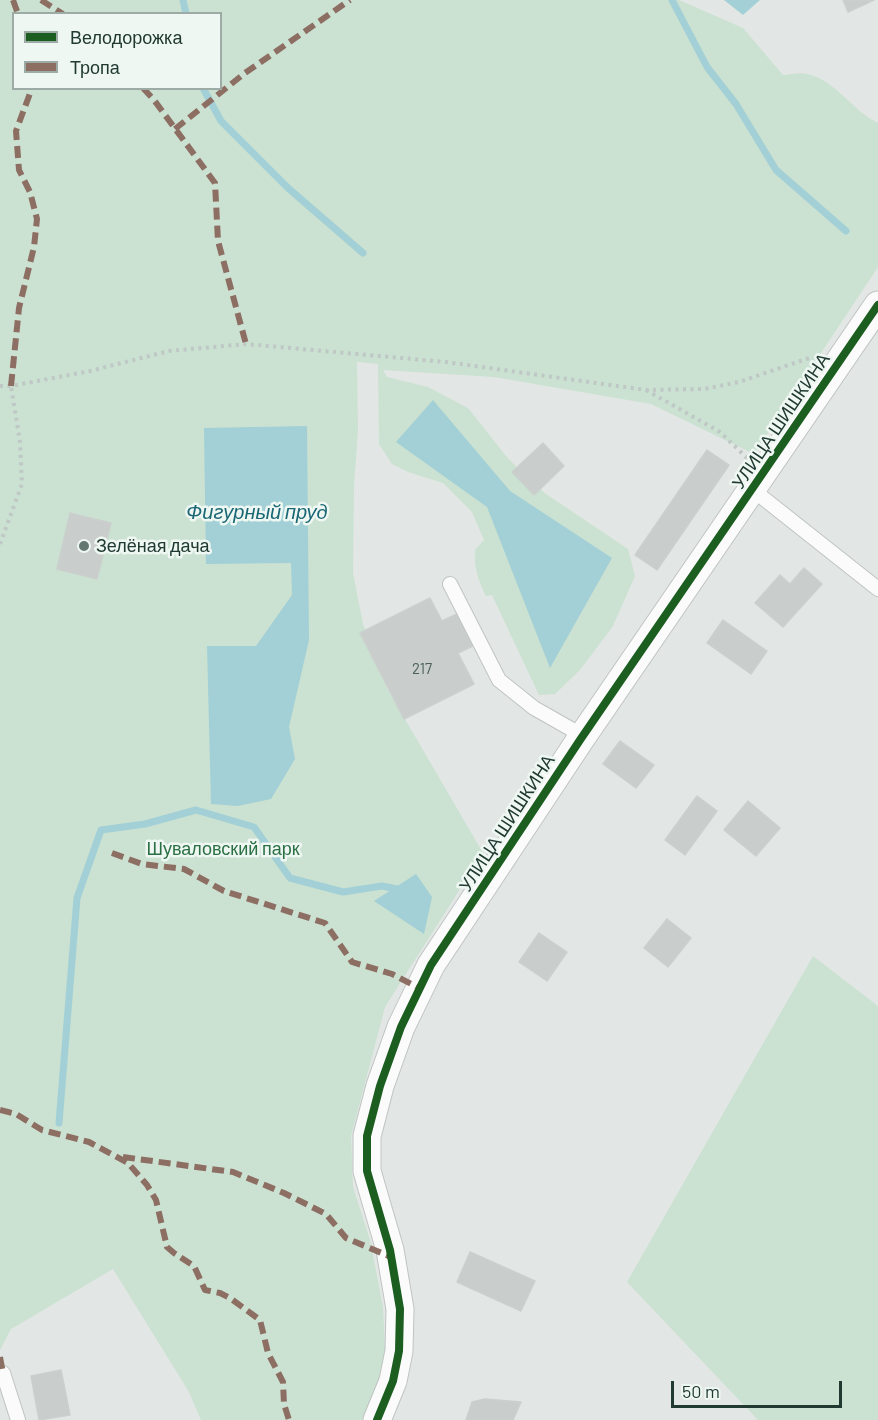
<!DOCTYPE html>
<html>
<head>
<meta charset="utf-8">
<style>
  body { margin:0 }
  #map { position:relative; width:878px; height:1420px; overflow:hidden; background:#e2e7e5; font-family:Barlow,sans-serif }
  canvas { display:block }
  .legend { position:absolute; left:12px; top:12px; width:210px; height:78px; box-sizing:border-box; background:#eff7f3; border:2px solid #9caba6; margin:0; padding:8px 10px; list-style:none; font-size:18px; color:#203a32 }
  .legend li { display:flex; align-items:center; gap:12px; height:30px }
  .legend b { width:30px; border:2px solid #9caba6 }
  .scale { position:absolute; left:671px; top:1381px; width:171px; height:27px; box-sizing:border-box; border:3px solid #203a32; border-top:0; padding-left:8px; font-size:18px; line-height:21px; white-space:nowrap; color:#203a32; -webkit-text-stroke:4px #eff7f3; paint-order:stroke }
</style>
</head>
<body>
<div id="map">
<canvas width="878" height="1420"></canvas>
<ul class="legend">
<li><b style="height:8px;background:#1b5e20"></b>Велодорожка</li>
<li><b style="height:8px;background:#8d6e63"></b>Тропа</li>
</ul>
<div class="scale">50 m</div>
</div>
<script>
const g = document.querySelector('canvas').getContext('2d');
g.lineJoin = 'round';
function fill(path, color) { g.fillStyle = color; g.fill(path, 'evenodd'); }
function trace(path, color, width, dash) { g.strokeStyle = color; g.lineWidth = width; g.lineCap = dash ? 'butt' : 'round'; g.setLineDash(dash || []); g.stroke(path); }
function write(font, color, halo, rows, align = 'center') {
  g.font = font + ' Barlow,sans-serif'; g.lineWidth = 5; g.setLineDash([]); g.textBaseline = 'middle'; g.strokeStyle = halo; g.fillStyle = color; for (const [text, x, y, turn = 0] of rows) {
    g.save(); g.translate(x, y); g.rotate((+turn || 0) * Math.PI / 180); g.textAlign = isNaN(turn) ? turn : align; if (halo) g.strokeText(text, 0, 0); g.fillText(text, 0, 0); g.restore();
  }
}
fill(new Path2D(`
  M0,0H679L743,28L783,75C790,75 800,72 807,74C836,80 851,110 878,123V267L754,454L651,404L494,377L383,370L387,377L428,387L468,408L506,456L526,477L546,494L628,549L635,576L613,626L580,670L555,694L539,695L492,595L486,596C478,580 474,568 475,550L484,540L472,512L443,483L408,472L392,464L379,444L378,364L357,362L358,429L354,485L353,573L363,624L388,690L483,853L385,1007L351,1136L353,1187L370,1240L383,1307L386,1368L365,1420H201L189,1392L113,1269L11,1329L0,1350ZM14,14H220V88H14Z
  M813,956L878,1006V1420H758L627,1282Z`), '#cbe1d1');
fill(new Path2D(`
  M724,0H760L743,15Z
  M433,400L510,491L612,558L550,668L487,507L396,442Z
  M307,426L309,640L289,727L295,759L271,799L238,806L211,804L207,646H256L292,595L291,563L206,564L204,428Z
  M416,874L432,897L424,934L374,901Z`), '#a2d0d6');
trace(new Path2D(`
  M183,0L186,14
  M672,0L707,67L736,104L776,170L846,231
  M203,88L221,121L288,188L363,253
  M59,1123L77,898L101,830L145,824L196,810L254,827L290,878L343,892L382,886L402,890`), '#a2d0d6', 7);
const building = new Path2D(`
  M843,0H874L848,12Z
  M543,443L564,466L534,495L512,472Z
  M707,450L729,465L657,570L635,555Z
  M70,513L111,523L97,579L57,569Z
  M804,568L822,584L783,627L755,603L780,575L790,584Z
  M430,598L442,621L457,614L473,646L458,653L474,684L404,719L360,633Z
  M723,620L767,651L751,674L707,643Z
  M620,741L654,765L636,788L603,764Z
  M697,796L717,811L685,855L665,840Z
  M748,801L780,828L756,856L724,830Z
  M667,919L691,938L668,967L644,948Z
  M539,933L567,952L547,981L519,962Z
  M470,1252L535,1281L521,1311L457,1282Z
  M61,1370L70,1415L39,1420L31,1376Z
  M485,1399L521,1402L513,1420H466L472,1402Z`);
fill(building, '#c9cecc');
trace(building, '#cbd0ce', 1.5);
const service = new Path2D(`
  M753,490L878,589
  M450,584L499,680L534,708L571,729L580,740
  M3,1373L18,1420`);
const minor = new Path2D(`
  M377,1420L393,1381L399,1351L400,1309L390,1250L367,1171V1136L380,1086L401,1027L431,965L580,740L878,305`);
trace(service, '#bfc4c2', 16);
trace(minor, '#bfc4c2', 29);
trace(new Path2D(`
  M0,386H11L90,371L169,351L246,344L446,362L646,390L704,389L739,382L812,357
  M646,390L720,432L747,458
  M0,544L22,484L20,442L11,386`), '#bfc8c5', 4, [3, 4.5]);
trace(service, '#fbfbfb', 14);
trace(minor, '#fbfbfb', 27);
trace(new Path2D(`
  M13,0L18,14
  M41,0L63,14
  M143,88L154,100L215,183L218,241L246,344
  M175,129L245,73L350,0
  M11,386L19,308L34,247L37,219L30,192L19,170L16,131L32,88
  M112,853L142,864L184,869L224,891L325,923L352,962L392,974L419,988
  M0,1110L16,1114L42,1130L89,1142L128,1163L147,1185L156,1200L167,1247L174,1253L194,1266L205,1290L220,1293L230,1298L260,1320L268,1353L283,1382L284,1404L289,1420
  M123,1157L233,1172L284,1193L326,1214L346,1238L391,1257
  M0,1357L3,1373`), '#8d6e63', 6, [12, 6]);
trace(new Path2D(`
  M377,1420L393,1381L399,1351L400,1309L390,1250L367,1171V1136L380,1086L401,1027L431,965L580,740L878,305`), '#1b5e20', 8);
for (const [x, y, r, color] of [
  [84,546,6,"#647771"]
]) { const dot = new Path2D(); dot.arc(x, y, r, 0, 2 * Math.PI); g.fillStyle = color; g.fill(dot); trace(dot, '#eff7f3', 2); }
write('15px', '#4b6059', null, [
  ["217",422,669]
]);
write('18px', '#203a32', '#eff7f3', [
  ["УЛИЦА ШИШКИНА",781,421,-56],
  ["УЛИЦА ШИШКИНА",507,823,-57]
]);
write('18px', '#203a32', '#eff7f3', [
  ["Зелёная дача",96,546]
], 'left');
write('18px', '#2b7044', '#eff7f3', [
  ["Шуваловский парк",223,849]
]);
write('italic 20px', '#1b6875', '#eff7f3', [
  ["Фигурный пруд",257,512]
]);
</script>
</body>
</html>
